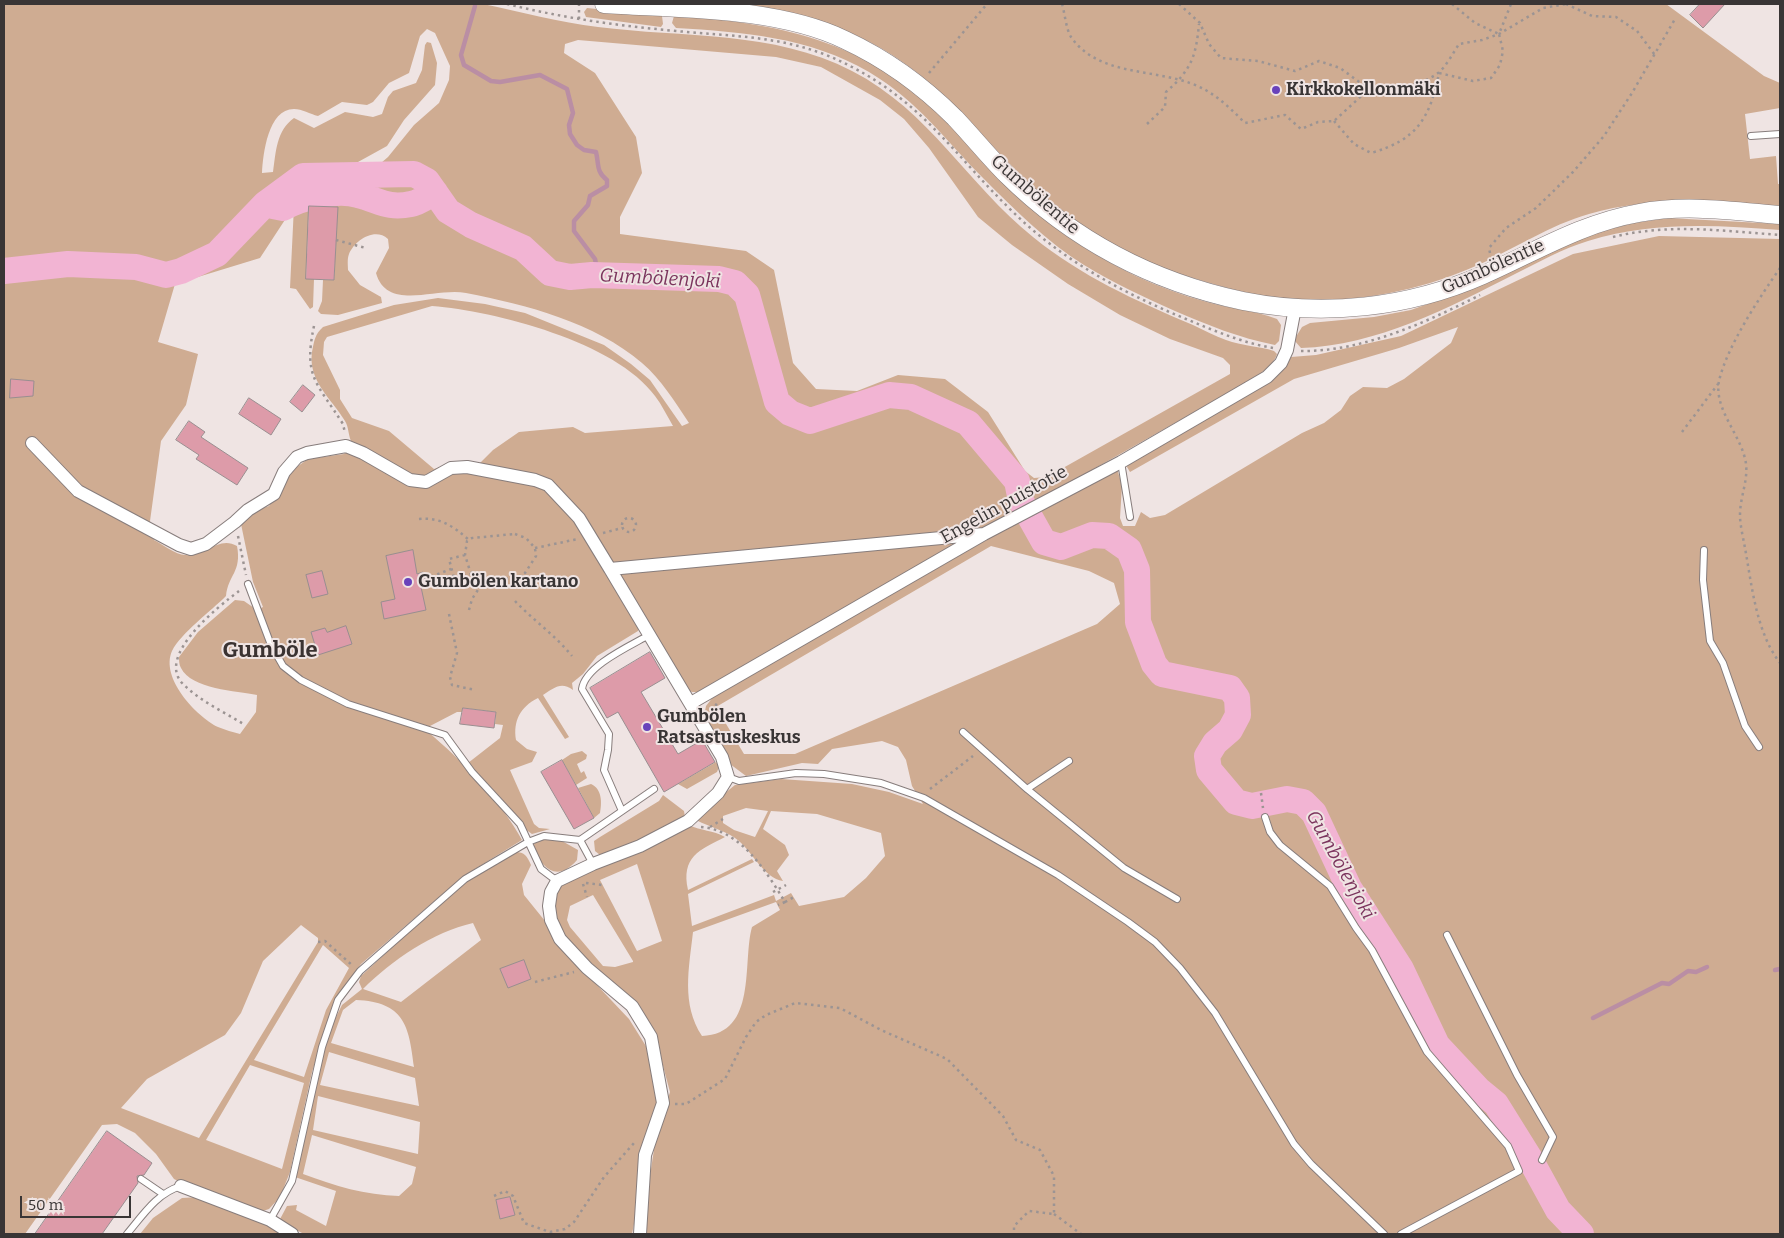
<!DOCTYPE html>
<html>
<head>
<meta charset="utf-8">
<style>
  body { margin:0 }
  #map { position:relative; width:1784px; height:1238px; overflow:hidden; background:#efe4e3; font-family:Bitter,serif }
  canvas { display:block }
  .frame { position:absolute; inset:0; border:5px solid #393535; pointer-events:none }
  .scale { position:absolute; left:20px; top:1196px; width:111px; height:22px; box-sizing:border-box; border:2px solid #393535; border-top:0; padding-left:6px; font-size:15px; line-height:18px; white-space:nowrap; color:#393535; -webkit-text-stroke:4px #efe4e3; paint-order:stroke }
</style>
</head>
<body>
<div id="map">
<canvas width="1784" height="1238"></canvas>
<div class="frame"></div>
<div class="scale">50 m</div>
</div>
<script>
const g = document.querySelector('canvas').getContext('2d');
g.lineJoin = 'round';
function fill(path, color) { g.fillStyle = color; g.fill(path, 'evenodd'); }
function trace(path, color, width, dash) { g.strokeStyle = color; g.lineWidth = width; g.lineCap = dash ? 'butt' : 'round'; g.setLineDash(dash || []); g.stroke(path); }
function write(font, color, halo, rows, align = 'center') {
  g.font = font + ' Bitter,serif'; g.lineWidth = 4; g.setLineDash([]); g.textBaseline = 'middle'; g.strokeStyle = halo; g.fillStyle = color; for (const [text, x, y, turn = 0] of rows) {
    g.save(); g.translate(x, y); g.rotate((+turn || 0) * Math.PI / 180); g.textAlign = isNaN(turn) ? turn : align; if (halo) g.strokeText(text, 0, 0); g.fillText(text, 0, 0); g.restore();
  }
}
fill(new Path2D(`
  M4,4H483C521,12 559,22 598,27C683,38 773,30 852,71C930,111 967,184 1033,237C1081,276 1136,301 1193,325C1204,330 1215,336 1226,340C1242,346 1259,346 1274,351L1277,354C1274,364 1265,370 1256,377L700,692H692L684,688L642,619L635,623L639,627L638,631L597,656L583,674L572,683L573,690C561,681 554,688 543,695L569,737L565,739L538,698C520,707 513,721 516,740L527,749L537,752L532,762L510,770L534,824L539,828L550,829L532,834L525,829L510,808L468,763L500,738L503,725L495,724L496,712L463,708L462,712H457L430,726L428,732C461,759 502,803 522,840L475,869L445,892L361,964L342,991L334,1005L312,1072L290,1172L280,1197L269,1209L260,1212L190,1187L174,1179L156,1154L135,1133L117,1124L102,1125L25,1234H4ZM427,29L435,33L450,66L449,80L439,103L414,125L388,157L381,163L361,169L358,162L387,146L404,120L435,85L437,63L431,43L427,42L425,45L422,70L416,83L393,91L388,97L382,114L373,117L345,112L314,128L294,118C276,131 276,152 273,172L262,173C263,154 268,109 294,109C302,109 310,114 318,116L342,102L367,105L373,102L389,83L409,73L420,36ZM578,40L776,57L821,67L880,100L904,119L929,148L978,217L1012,245L1068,284L1120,315L1170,339L1223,358L1230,365V374L1047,477L1034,478L1025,471L988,412L945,379L898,375L857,391L816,389L793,363L774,270L746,251L620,234V217L642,173L636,137L595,73L564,53L565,44ZM294,206L290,288L296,289L310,309L313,307L314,279H306L309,206L337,207L334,280H323L322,301L318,311L321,314L338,315L382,303L381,297L360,285L348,270C348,265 347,259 349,254C355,240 375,227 388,239L389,248L376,273C387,312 436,287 466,293C527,305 594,322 642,363C661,379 675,402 689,423L682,426L650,380L631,364L604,345L525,313L485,304L438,298L394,305L323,327C315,334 314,341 312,352C308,381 331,398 345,421C349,427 348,436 352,443L344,454L308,459L291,471L269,506L255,511L241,524L253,582L263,607L257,610L244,601L235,600L198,632L179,657C179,660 179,665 181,668C191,689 237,691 257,695L256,712L240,734C233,732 225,730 218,727C196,716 160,678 172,651C181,633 211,611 226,596C228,575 242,572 237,546C219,535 204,557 185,555C176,555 162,544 154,540L150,521L161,441L186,405L198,354L158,342L175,284L260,258ZM432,306C495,311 616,342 655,396C662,405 667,416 673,426L585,433L573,427L519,432L493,450L480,463L455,462L434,469L389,431L352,418L340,399V390L323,355L324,342L327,337ZM301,925L318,938V942L199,1138L121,1108L147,1079L225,1035L241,1013L263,961ZM323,945L349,968L326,1010L304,1077L254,1060ZM250,1065L304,1083L282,1169L206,1140Z
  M728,4H1666L1764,76L1780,83V108L1745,114L1750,159L1776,156L1778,184H1780V207C1716,202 1652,196 1589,214C1550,225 1514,249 1478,265C1407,297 1321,310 1244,292C1177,276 1108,252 1054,206C1008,167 971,119 926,80C870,32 800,9 728,4Z
  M587,8L662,16L663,24L661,27L586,17L584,12Z
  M674,16C776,22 868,41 942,117C984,160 1021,205 1071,239C1113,267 1158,289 1207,302C1230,309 1254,310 1277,319L1281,325L1279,341L1275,345C1239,338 1208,325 1175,311C1144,297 1113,283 1084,265C1047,242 1015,210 984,179C944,139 919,102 869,72C809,37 743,32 676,28L672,23Z
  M1668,218L1780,224V230C1715,225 1652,221 1588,241C1562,249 1539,262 1515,274C1450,307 1376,346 1301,348L1294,340L1302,327L1310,323L1374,317L1411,310L1458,293L1586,235L1634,223Z
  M1659,236L1780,239V1234H647L646,1201L656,1137L670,1092L655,1036L618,990L562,937L552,914L558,888L567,880L689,825C701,831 713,830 725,837C699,850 681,857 688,890L752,859L754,862L688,894L692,926L774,895L776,901L791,893L799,906L844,897L866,878L885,856L881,833L817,814L771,811L763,829L785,845L789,855L777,871L783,881C764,878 753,853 739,841C726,830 711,828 696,820L709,806L735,785L781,779L852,784L889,792L923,804L912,786L906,760L898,747L882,741L832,749L818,764L802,763L746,776L730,764L704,716L706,706L713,697L995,535L1117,469L1122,485L1120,518L1123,526H1135L1141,512L1150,518L1165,515L1302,433L1324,423L1341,410L1350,396L1363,387L1387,388L1404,379L1451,343L1458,327L1399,348L1294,379L1130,472L1127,467L1129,460L1288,363L1291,357L1316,355L1401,336L1573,254ZM991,546L1089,571L1114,583L1120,604L1097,624L795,754H744L716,707ZM746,808L768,811L755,837L734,830L723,823V816ZM637,864L662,941L637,951L600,880ZM593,895L633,961V962L615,967L603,966L570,927L567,920L570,906ZM776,902L780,910L752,927C742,962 758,1034 702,1036C681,1004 689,968 693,932Z
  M582,751L587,755L586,759L577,764L581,773L584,771L587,778L576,785L562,760L571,754Z
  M716,762L719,767L717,772L687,789L678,784Z
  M591,784C602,789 602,802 600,813L594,818L578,788Z
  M663,795L684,811L685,817L653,836L600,855L595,851L594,841L600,837L659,801Z
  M545,838L562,841L578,850L577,860C557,883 542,869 533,846L535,843Z
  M515,852C525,852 527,856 531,865L522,884L524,895L545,921L560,946L629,1019L649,1051L659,1098L632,1234H304L279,1221L287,1206L297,1205L296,1210L326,1226L336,1191L295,1177L321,1060L333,1023L342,1005L362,989L359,982L361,976L434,909L468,881ZM473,923L481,940L401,1002L363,989C392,960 433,932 473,923ZM356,1000C404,1002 409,1025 414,1067L331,1043L343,1010ZM329,1052L415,1078L419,1106L320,1085ZM318,1096L420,1122L418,1154L313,1130ZM312,1135L416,1167L412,1184L399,1196C365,1195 335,1186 303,1174Z
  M199,1197L279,1230L282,1234H140L153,1218L182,1198Z`), '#cfac92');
trace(new Path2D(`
  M475,6L461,55L464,65L491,81L500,82L540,75L567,89L573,113L569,125L570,134L577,145L584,150L596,152C599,164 596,172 607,180V186L590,196L588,205L574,221V231L595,259L598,275
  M1775,970L1780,969
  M1593,1018L1662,983L1669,984L1688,971L1696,972L1707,967`), '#ba8ea4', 4.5);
trace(new Path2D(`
  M268,205L283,208C302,197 337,189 358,195C379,200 387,209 411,204C419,203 428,196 435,192
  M4,271L68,264L136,267L166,275L181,271L217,254L265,204L303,176L414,174L427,181L448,211L471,225L523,248L550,273L570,277L592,275L719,279L735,283L747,295L777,402L790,413L810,421L889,395L911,397L968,423L1017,481L1021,501L1044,542L1061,547L1092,535L1109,536L1129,550L1137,570L1138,622L1154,664L1162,674L1230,688L1237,698L1238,715L1230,730L1215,743L1207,756L1209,770L1236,802L1252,806L1287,799L1303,802L1314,813L1349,888L1401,969L1437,1045L1479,1090L1496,1104L1529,1157L1558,1210L1581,1234`), '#f2b4d3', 26);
const building = new Path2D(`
  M1700,4H1725L1703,28L1690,15Z
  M309,206L338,207L334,280L306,279Z
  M11,379L34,381L33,396L10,398Z
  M303,385L315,395L302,412L290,402Z
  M249,398L281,419L271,435L239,414Z
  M189,421L205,432L201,437L248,468L237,485L196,459L199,455L176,440Z
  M413,550L417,574L423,572L426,586L421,587L426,610L384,619L381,602L395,599L386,556Z
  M322,571L328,594L312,598L306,575Z
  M346,626L352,644L318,655L311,632L325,628L327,632Z
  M650,652L665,678L641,692L678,754L702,740L715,762L664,792L618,712L607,718L590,688Z
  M463,708L496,712L494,728L460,724Z
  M562,760L594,818L574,829L541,772Z
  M524,960L531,979L508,988L500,969Z
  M107,1131L152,1163L144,1175L137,1176L138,1183L102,1234H35Z
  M510,1197L515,1215L500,1219L496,1200Z`);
fill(building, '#dd9ba9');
trace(building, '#998e90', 1);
const lane = new Path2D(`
  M1751,136L1780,134
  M1121,462L1130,517
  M1704,550L1703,580L1710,641L1723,663L1745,726L1759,747
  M248,584L271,645L283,666L301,680L348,704L445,735L472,772L520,824L541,869L557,881
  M963,732L1027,789L1124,868L1177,899
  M728,777L739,781L796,773L824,774L881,783L924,798L1058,875L1128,922L1155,942L1180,968L1215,1013L1294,1144L1311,1164L1384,1234
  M1027,789L1069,761
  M622,811L604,770L608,750L609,734L582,689C585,666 630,646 649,635
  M1265,817L1270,832L1280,845L1330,886L1356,928L1372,950L1427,1052L1508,1146L1519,1171L1401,1234
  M580,840L654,789
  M1447,935L1517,1075L1553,1137L1542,1160
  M141,1179L163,1194
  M270,1220L292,1181L322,1047L338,1000L360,971L465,879L528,842L544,836L580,840L593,864
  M127,1234C143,1215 157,1193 181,1186`);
const street = new Path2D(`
  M32,443L78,491L179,545L191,549L206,544L235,522L248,510L274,494L284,472L297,457L307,453L346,446L363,453L410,480L426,482L451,468L467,467L535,480L548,485L579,518L610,569
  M691,703L984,534L1121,462L1267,377L1281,363L1287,350L1295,308
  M181,1186L270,1220L292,1234
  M640,1234L645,1155L663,1103L651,1037L632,1006L587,968L560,939L551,920L549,906L551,892L557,881L593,864L640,846L688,821L718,793L728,777L722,757L610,569L984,534`);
const secondary = new Path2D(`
  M604,4C679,9 777,7 845,40C886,59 923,86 955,118C973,137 989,157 1007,175C1073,240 1153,282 1243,301C1323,317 1408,308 1483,275C1535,252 1582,223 1639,213C1685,204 1733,211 1780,215`);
trace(lane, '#877d7c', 8);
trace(street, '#877d7c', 14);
trace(secondary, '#877d7c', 19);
trace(new Path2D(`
  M507,4C559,17 612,25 666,30C732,37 791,34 852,67C924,104 957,158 1013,212C1062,260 1123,293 1186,319C1215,331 1243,343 1273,348
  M1062,4C1065,14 1066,29 1071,37C1097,75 1151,69 1190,83C1213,91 1228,106 1245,123L1285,115L1301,129L1318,122L1334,121L1369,89C1392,88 1418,88 1438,73C1446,67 1453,53 1459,44L1482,40L1499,34L1543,8L1566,4
  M1179,4L1200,23L1209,44L1221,58L1258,61L1295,71L1319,61L1340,68L1369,89
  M1452,4L1475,23L1499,34
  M1566,4L1592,16L1616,17L1637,31L1655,55
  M579,19V4
  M929,73L987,4
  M1334,121L1354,144L1371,153C1417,140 1430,118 1439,73L1473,81L1491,78L1500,65L1503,51L1499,34L1511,4
  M1147,124L1165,107L1166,92C1191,70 1196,57 1199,24
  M1613,237C1668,223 1724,231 1780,235
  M336,240L366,248
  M1490,253L1489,248L1506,228L1536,208L1573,172L1604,136L1632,93L1675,19
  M1780,268C1760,297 1727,346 1719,381C1714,407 1737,431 1744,455C1751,476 1740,494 1740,515C1740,525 1743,537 1745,548C1752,586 1756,632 1780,663
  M314,326C303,377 317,383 343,424L345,433
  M1301,351C1362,352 1427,322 1480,295
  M1682,432L1718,384
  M622 525a7 7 0 1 1 14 0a7 7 0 1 1-14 0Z
  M419,519C440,517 453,526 469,540
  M603,533L622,528
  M515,534L526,538L535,548L536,556L525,573L518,577L483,582L470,571L465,555L467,541L472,538Z
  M238,536L246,575
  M535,548L578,539
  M465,555L449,559L454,578L472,574
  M520,576L560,585
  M425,579L451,569
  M239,591C219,606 155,656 183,684C200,701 224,712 245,725
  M515,601C533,620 555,635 572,656
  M469,610L472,599L483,582
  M449,614L457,653L450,677L452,685L475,690
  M715,704L723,709
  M930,789L973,756
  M1261,793L1263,808
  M701,827C741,830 766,871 785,902L778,905
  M710,827L723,819
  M586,883L602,885
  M583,884L587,897
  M773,892L786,885
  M785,902L794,897
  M318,942L325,941L353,966
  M535,982L574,972
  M675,1104H686L725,1079L746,1037L756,1022L766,1015L795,1003L840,1008L881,1030L947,1059L1003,1116L1016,1140L1040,1150L1054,1176V1214L1029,1211L1014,1226V1234
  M494,1196L505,1191L513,1196L524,1223L550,1232L565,1229L574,1222L604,1177L634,1143
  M1054,1214L1081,1234`), '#9c9493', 2.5, [2.5, 4]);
trace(lane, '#fff', 6);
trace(street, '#fff', 12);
trace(secondary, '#fff', 18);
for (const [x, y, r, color] of [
  [1276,90,5,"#6842bb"],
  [408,582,5,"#6842bb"],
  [647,727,5,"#6842bb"]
]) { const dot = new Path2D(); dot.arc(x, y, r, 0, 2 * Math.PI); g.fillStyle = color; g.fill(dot); trace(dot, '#efe4e3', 2); }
write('bold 18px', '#393535', '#efe4e3', [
  ["Kirkkokellonmäki",1286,90],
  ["Gumbölen kartano",418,582],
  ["Gumbölen",657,717],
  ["Ratsastuskeskus",657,738]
], 'left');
write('18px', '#393535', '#efe4e3', [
  ["Gumbölentie",1035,195,41],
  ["Gumbölentie",1493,267,-24],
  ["Engelin puistotie",1004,505,-29]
]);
write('italic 19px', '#7b345d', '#efe4e3', [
  ["Gumbölenjoki",660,279,3],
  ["Gumbölenjoki",1340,865,61]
]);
write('bold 22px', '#3b3332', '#efe4e3', [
  ["Gumböle",270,651]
]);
</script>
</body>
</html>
